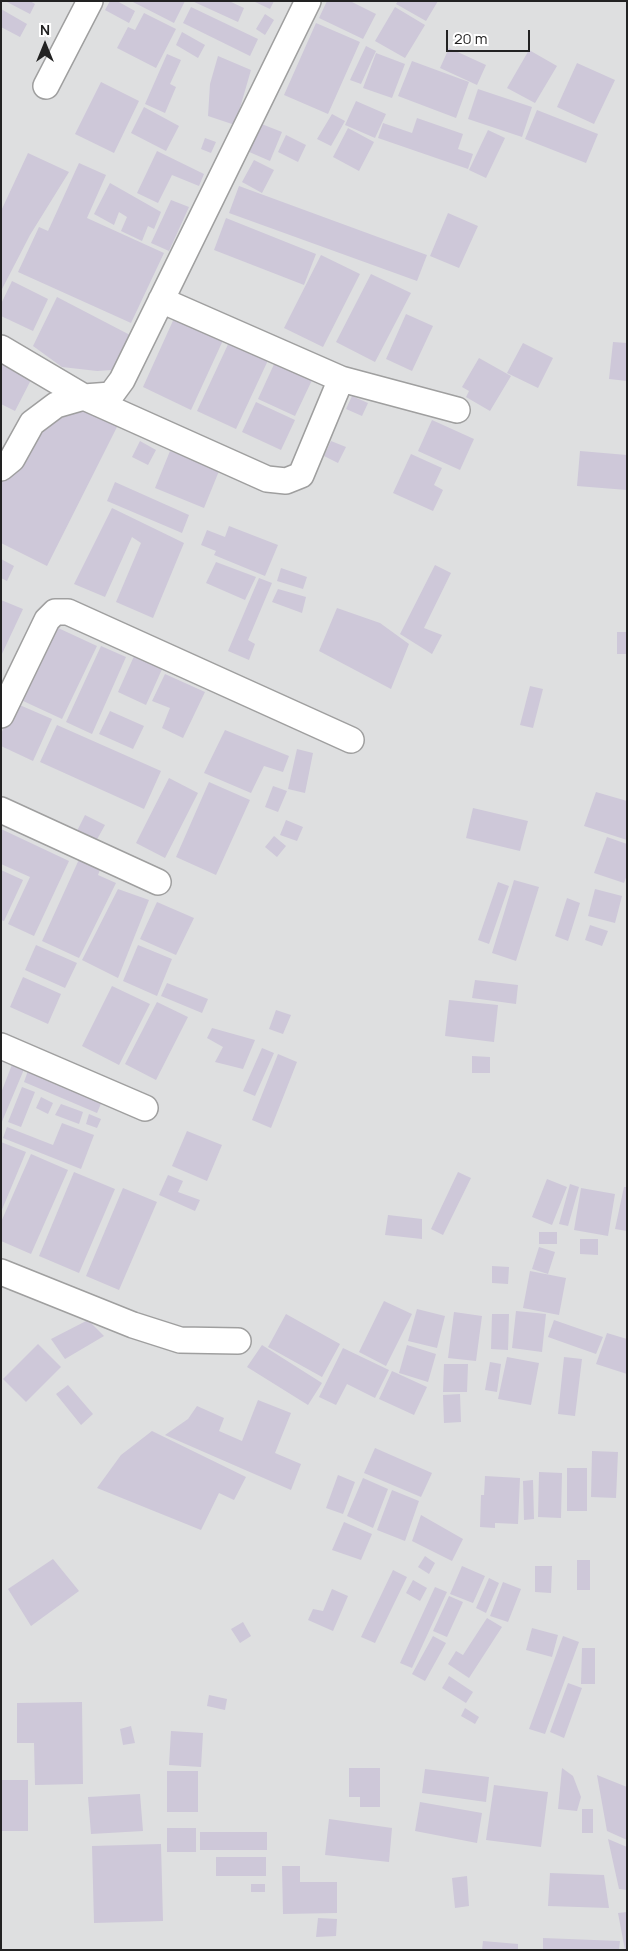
<!DOCTYPE html>
<html>
<head>
<meta charset="utf-8">
<style>
  body { margin:0 }
  #map { position:relative; width:628px; height:1951px; overflow:hidden; background:#eee8f2; font-family:Manrope,sans-serif }
  canvas { display:block }
  .frame { position:absolute; inset:0; border:2px solid #222; pointer-events:none }
  .north { position:absolute; left:20px; top:20px; width:50px; height:50px; -webkit-text-stroke:4px #fff; paint-order:stroke; rotate:0deg; font-size:14px; font-weight:700; line-height:20px; text-align:center; color:#222 }
  .north::after { content:''; display:block; margin:auto; width:18px; height:22px; background:#222; clip-path:polygon(50% 0,100% 100%,50% 72%,0 100%) }
  .scale { position:absolute; left:446px; top:30px; width:84px; height:22px; box-sizing:border-box; border:2px solid #222; border-top:0; padding-left:6px; font-size:15px; line-height:18px; white-space:nowrap; color:#222; -webkit-text-stroke:4px #fff; paint-order:stroke }
</style>
</head>
<body>
<div id="map">
<canvas width="628" height="1951"></canvas>
<div class="frame"></div>
<div class="north">N</div>
<div class="scale">20 m</div>
</div>
<script>
const g = document.querySelector('canvas').getContext('2d');
g.lineJoin = 'round';
function fill(path, color) { g.fillStyle = color; g.fill(path, 'evenodd'); }
function trace(path, color, width, dash) { g.strokeStyle = color; g.lineWidth = width; g.lineCap = dash ? 'butt' : 'round'; g.setLineDash(dash || []); g.stroke(path); }
fill(new Path2D(`
  M1,1H627V1950H1Z`), '#dedfe0');
fill(new Path2D(`
  M5,1H30L35,4L30,14Z
  M110,1H117L135,11L129,23L105,10Z
  M131,1H185L174,23Z
  M192,1H229L244,8L238,22Z
  M253,1H274L270,9Z
  M327,1H350L376,14L363,39L319,18Z
  M398,1H438L426,21L396,4Z
  M191,7L258,39L250,56L183,23Z
  M395,7L425,25L405,58L375,41Z
  M1,9L27,24L20,37L1,27Z
  M144,13L176,29L156,68L117,48L128,27L135,30Z
  M265,14L274,20L265,35L256,29Z
  M316,23L360,42L328,114L284,95Z
  M182,32L205,45L198,58L176,45Z
  M366,46L376,51L361,84L350,80Z
  M449,48L486,65L477,85L440,68Z
  M529,50L557,66L535,103L507,88Z
  M376,53L405,64L392,98L363,88Z
  M167,54L181,60L170,84L176,87L165,113L145,104Z
  M218,56L251,70L235,125L208,116L210,84Z
  M412,61L469,82L456,118L398,96Z
  M577,63L615,80L594,124L557,107Z
  M101,82L139,101L114,153L75,134Z
  M478,89L532,107L522,137L468,119Z
  M356,101L386,114L375,138L345,125Z
  M144,107L179,126L166,151L131,133Z
  M537,110L598,134L586,163L525,139Z
  M332,114L345,121L331,146L317,139Z
  M417,118L463,134L458,149L473,154L468,169L378,138L383,123L412,133Z
  M259,123L282,132L270,161L247,151Z
  M348,128L374,142L359,171L333,157Z
  M488,130L505,138L486,178L469,170Z
  M286,135L306,145L298,162L278,152Z
  M205,138L216,142L211,153L201,149Z
  M157,151L204,174L199,186L172,175L158,203L137,193Z
  M28,153L69,172L30,235L1,291V211Z
  M254,160L274,170L262,193L242,182Z
  M79,163L106,175L87,218L164,253L131,323L18,272L39,227L48,231Z
  M110,183L161,212L154,229L148,226L142,241L121,231L127,217L119,212L114,225L94,214Z
  M239,186L427,255L417,281L229,213Z
  M171,200L189,207L169,251L151,243Z
  M448,213L478,226L459,268L430,256Z
  M226,218L316,254L304,285L214,250Z
  M321,255L360,274L323,347L284,328Z
  M371,274L411,293L375,362L336,342Z
  M12,281L48,299L33,331L1,316V304Z
  M57,297L130,335L112,370L97,371L62,367L33,346Z
  M176,314L225,336L191,410L143,387Z
  M406,314L433,326L412,371L386,359Z
  M231,338L270,356L236,429L197,411Z
  M613,342L627,343V381L609,379Z
  M523,343L553,358L538,388L507,373Z
  M479,358L511,376L490,411L466,397L469,391L462,387Z
  M1,360L33,376L15,411L1,404Z
  M276,360L313,378L295,416L258,399Z
  M55,392L119,423L47,566L1,543V459Z
  M352,396L368,403L362,416L346,409Z
  M256,402L295,420L281,450L242,432Z
  M432,420L474,439L460,470L418,451Z
  M140,441L156,450L148,465L132,457Z
  M331,441L346,447L338,463L324,456Z
  M170,451L219,471L204,508L155,488Z
  M580,451L627,455V490L577,486Z
  M411,454L442,468L434,485L443,490L433,511L393,493Z
  M115,482L189,515L182,533L107,501Z
  M112,508L184,543L153,618L116,602L141,543L132,537L105,597L74,584Z
  M229,526L278,545L265,576L214,555L216,551L201,545L207,530L225,537Z
  M1,559L14,566L7,581L1,578Z
  M216,562L256,577L245,600L206,583Z
  M435,565L451,573L424,628L442,635L432,654L400,634Z
  M281,568L307,577L303,589L277,581Z
  M259,578L272,583L248,640L255,644L249,660L228,651Z
  M278,589L306,597L302,613L272,602Z
  M1,600L23,609L1,656Z
  M337,608L380,623L409,644L391,689L319,651Z
  M56,627L97,646L62,719L21,700Z
  M617,632H626V654H617Z
  M101,646L126,657L92,734L66,722Z
  M135,654L163,667L146,705L118,692Z
  M165,674L205,692L183,738L162,728L170,708L152,701Z
  M530,686L543,689L533,728L520,725Z
  M15,703L52,719L33,761L1,746V734Z
  M110,711L144,726L133,749L99,734Z
  M57,725L161,771L144,809L40,762Z
  M225,730L289,756L283,772L264,766L251,793L204,773Z
  M297,749L313,753L305,793L288,789Z
  M169,778L198,793L165,858L136,843Z
  M209,782L250,800L216,875L176,857Z
  M273,786L287,791L278,812L265,807Z
  M596,792L627,801V840L584,826Z
  M473,808L528,821L520,851L466,838Z
  M85,815L105,825L95,843L76,833Z
  M286,820L303,827L297,841L280,835Z
  M1,829L69,861L34,936L8,924L30,877L1,864Z
  M274,836L286,846L277,857L265,847Z
  M607,837L627,844V875L624,883L594,873Z
  M81,855L102,864L98,875L116,883L79,958L42,941Z
  M1,870L23,880L4,921L1,920Z
  M514,880L539,887L516,961L492,953Z
  M498,882L509,886L489,944L478,940Z
  M118,889L149,900L118,978L82,960Z
  M595,889L622,896L615,923L588,916Z
  M567,898L580,903L568,941L555,936Z
  M157,902L194,918L176,955L140,939Z
  M590,925L608,931L602,946L585,940Z
  M36,945L77,963L65,988L25,970Z
  M138,945L172,959L157,996L123,981Z
  M23,977L61,994L48,1024L10,1007Z
  M475,980L518,985L516,1004L472,998Z
  M167,983L208,999L202,1013L161,996Z
  M112,986L150,1004L119,1065L82,1046Z
  M449,1000L498,1005L494,1042L445,1036Z
  M157,1002L188,1017L156,1080L125,1064Z
  M276,1010L291,1015L283,1034L269,1029Z
  M212,1028L255,1040L243,1069L215,1062L223,1047L207,1038Z
  M262,1048L274,1053L255,1096L243,1091Z
  M278,1054L297,1062L271,1128L252,1120Z
  M472,1056L490,1057V1073H472Z
  M13,1062L25,1067L1,1124V1093Z
  M29,1068L103,1099L97,1113L24,1082Z
  M22,1087L35,1092L21,1127L8,1122Z
  M41,1097L53,1103L48,1114L36,1108Z
  M61,1104L83,1112L79,1124L55,1115Z
  M89,1114L101,1119L97,1128L86,1124Z
  M62,1123L94,1135L81,1169L3,1138L7,1127L53,1145Z
  M187,1131L222,1145L207,1181L172,1166Z
  M1,1142L26,1152L1,1212Z
  M31,1154L68,1170L31,1254L1,1241V1222Z
  M74,1172L115,1189L79,1273L39,1256Z
  M458,1172L471,1178L443,1235L431,1229Z
  M168,1175L183,1181L178,1192L200,1200L195,1211L159,1195Z
  M547,1179L567,1187L552,1225L532,1217Z
  M570,1184L579,1187L568,1226L559,1224Z
  M624,1187H627V1231L615,1229Z
  M123,1188L157,1202L119,1290L86,1276Z
  M581,1188L615,1194L608,1236L574,1230Z
  M388,1215L422,1219V1239L385,1235Z
  M539,1232H557V1244H539Z
  M580,1239H598V1255L580,1254Z
  M539,1247L555,1252L548,1274L532,1269Z
  M492,1266L509,1267L508,1284L492,1283Z
  M530,1271L566,1278L559,1315L523,1308Z
  M384,1301L412,1314L386,1366L359,1352Z
  M417,1309L445,1316L437,1348L408,1341Z
  M516,1311L546,1314L542,1352L512,1348Z
  M454,1312L482,1316L476,1361L448,1358Z
  M286,1314L340,1344L322,1377L268,1347Z
  M492,1314H509L508,1350L491,1349Z
  M88,1320L104,1336L65,1359L51,1339Z
  M554,1320L603,1337L596,1354L548,1337Z
  M607,1333L627,1339V1374L596,1364Z
  M38,1344L61,1367L26,1402L3,1379Z
  M262,1345L322,1383L308,1405L247,1367Z
  M407,1345L436,1354L428,1382L399,1373Z
  M343,1348L389,1370L375,1398L347,1384L336,1405L319,1397Z
  M507,1357L539,1363L531,1405L498,1399Z
  M564,1357L582,1359L575,1416L558,1414Z
  M490,1362L501,1364L497,1392L485,1390Z
  M444,1364H468L467,1392H443Z
  M392,1371L427,1387L414,1415L379,1399Z
  M68,1385L93,1414L81,1425L56,1394Z
  M460,1394L461,1422L444,1423L443,1395Z
  M258,1400L291,1413L275,1453L301,1464L291,1490L165,1435L188,1419L197,1406L224,1418L219,1431L242,1441Z
  M152,1431L246,1477L234,1500L219,1493L201,1530L97,1488L121,1455Z
  M375,1448L432,1473L421,1497L364,1473Z
  M592,1451L618,1452L616,1498L591,1497Z
  M567,1468H587V1511H567Z
  M539,1472L562,1473L561,1518L538,1517Z
  M338,1475L355,1482L343,1514L326,1508Z
  M485,1476L520,1478L518,1524L495,1523V1528L480,1527L481,1495H484Z
  M363,1478L388,1489L373,1528L347,1516Z
  M533,1480L534,1519L524,1520L523,1481Z
  M392,1490L419,1501L405,1541L377,1530Z
  M421,1515L463,1539L452,1561L412,1541Z
  M344,1522L372,1534L361,1560L332,1550Z
  M425,1556L435,1563L429,1574L418,1567Z
  M53,1559L79,1591L31,1626L8,1589Z
  M577,1560H590V1590H577Z
  M462,1566L485,1576L473,1603L450,1594Z
  M535,1566H552L551,1593L535,1592Z
  M393,1570L407,1577L375,1643L361,1637Z
  M489,1578L499,1583L486,1613L476,1608Z
  M413,1580L427,1588L420,1601L406,1593Z
  M503,1582L521,1589L508,1622L490,1616Z
  M435,1587L447,1592L412,1668L400,1663Z
  M332,1589L348,1596L333,1631L308,1620L313,1609L323,1611Z
  M449,1596L463,1602L447,1637L433,1631Z
  M487,1618L502,1627L469,1678L448,1664L456,1651L463,1655Z
  M243,1622L251,1636L240,1643L231,1629Z
  M532,1628L558,1635L552,1657L526,1650Z
  M433,1636L446,1643L425,1681L412,1674Z
  M563,1636L579,1642L545,1734L529,1729Z
  M582,1648H595V1684H581Z
  M449,1676L473,1692L466,1703L442,1688Z
  M568,1683L582,1688L564,1738L550,1732Z
  M209,1695L227,1699L225,1710L207,1706Z
  M82,1702L83,1784L35,1785L34,1743H17V1703Z
  M465,1708L479,1717L475,1724L461,1716Z
  M131,1726L135,1743L123,1745L120,1729Z
  M171,1731L203,1733L201,1767L169,1765Z
  M349,1768H380V1807H360V1797H349Z
  M562,1768L573,1776L581,1797L577,1811L558,1809Z
  M425,1769L489,1777L486,1802L422,1793Z
  M167,1771H198V1812H167Z
  M597,1775L627,1787V1840L607,1831Z
  M1,1780H28V1831H1Z
  M494,1785L548,1792L541,1847L486,1840Z
  M140,1794L143,1831L91,1834L88,1797Z
  M420,1802L482,1813L477,1843L415,1831Z
  M582,1809H593V1833H582Z
  M329,1819L392,1828L389,1862L325,1855Z
  M167,1828H196V1852H167Z
  M200,1832H267V1850H200Z
  M608,1839L627,1847V1890L619,1889Z
  M161,1844L163,1921L94,1923L92,1846Z
  M216,1857H266V1876H216Z
  M282,1866H300V1882H337V1913L283,1914Z
  M550,1873L604,1875L609,1908L548,1906Z
  M467,1876L469,1906L455,1908L452,1878Z
  M251,1884H265V1892H251Z
  M627,1912V1950H625L618,1913Z
  M318,1918L337,1919L336,1936L316,1937Z
  M543,1938L620,1941L619,1950H543Z
  M483,1941L518,1944V1950H482Z`), '#cec8d9');
const street = new Path2D(`
  M46,86L90,1
  M161,300L341,379L457,410
  M1,348L84,397L267,479L286,481L301,475L341,379
  M1,468L12,459L32,423L56,405L84,397L111,395L122,380L308,1
  M1,715L47,620L55,612H68L351,740
  M1,810L158,882
  M1,1046L145,1108
  M1,1272L133,1325L180,1340L238,1341`);
trace(street, '#9f9f9f', 28);
trace(street, '#fff', 25);
</script>
</body>
</html>
